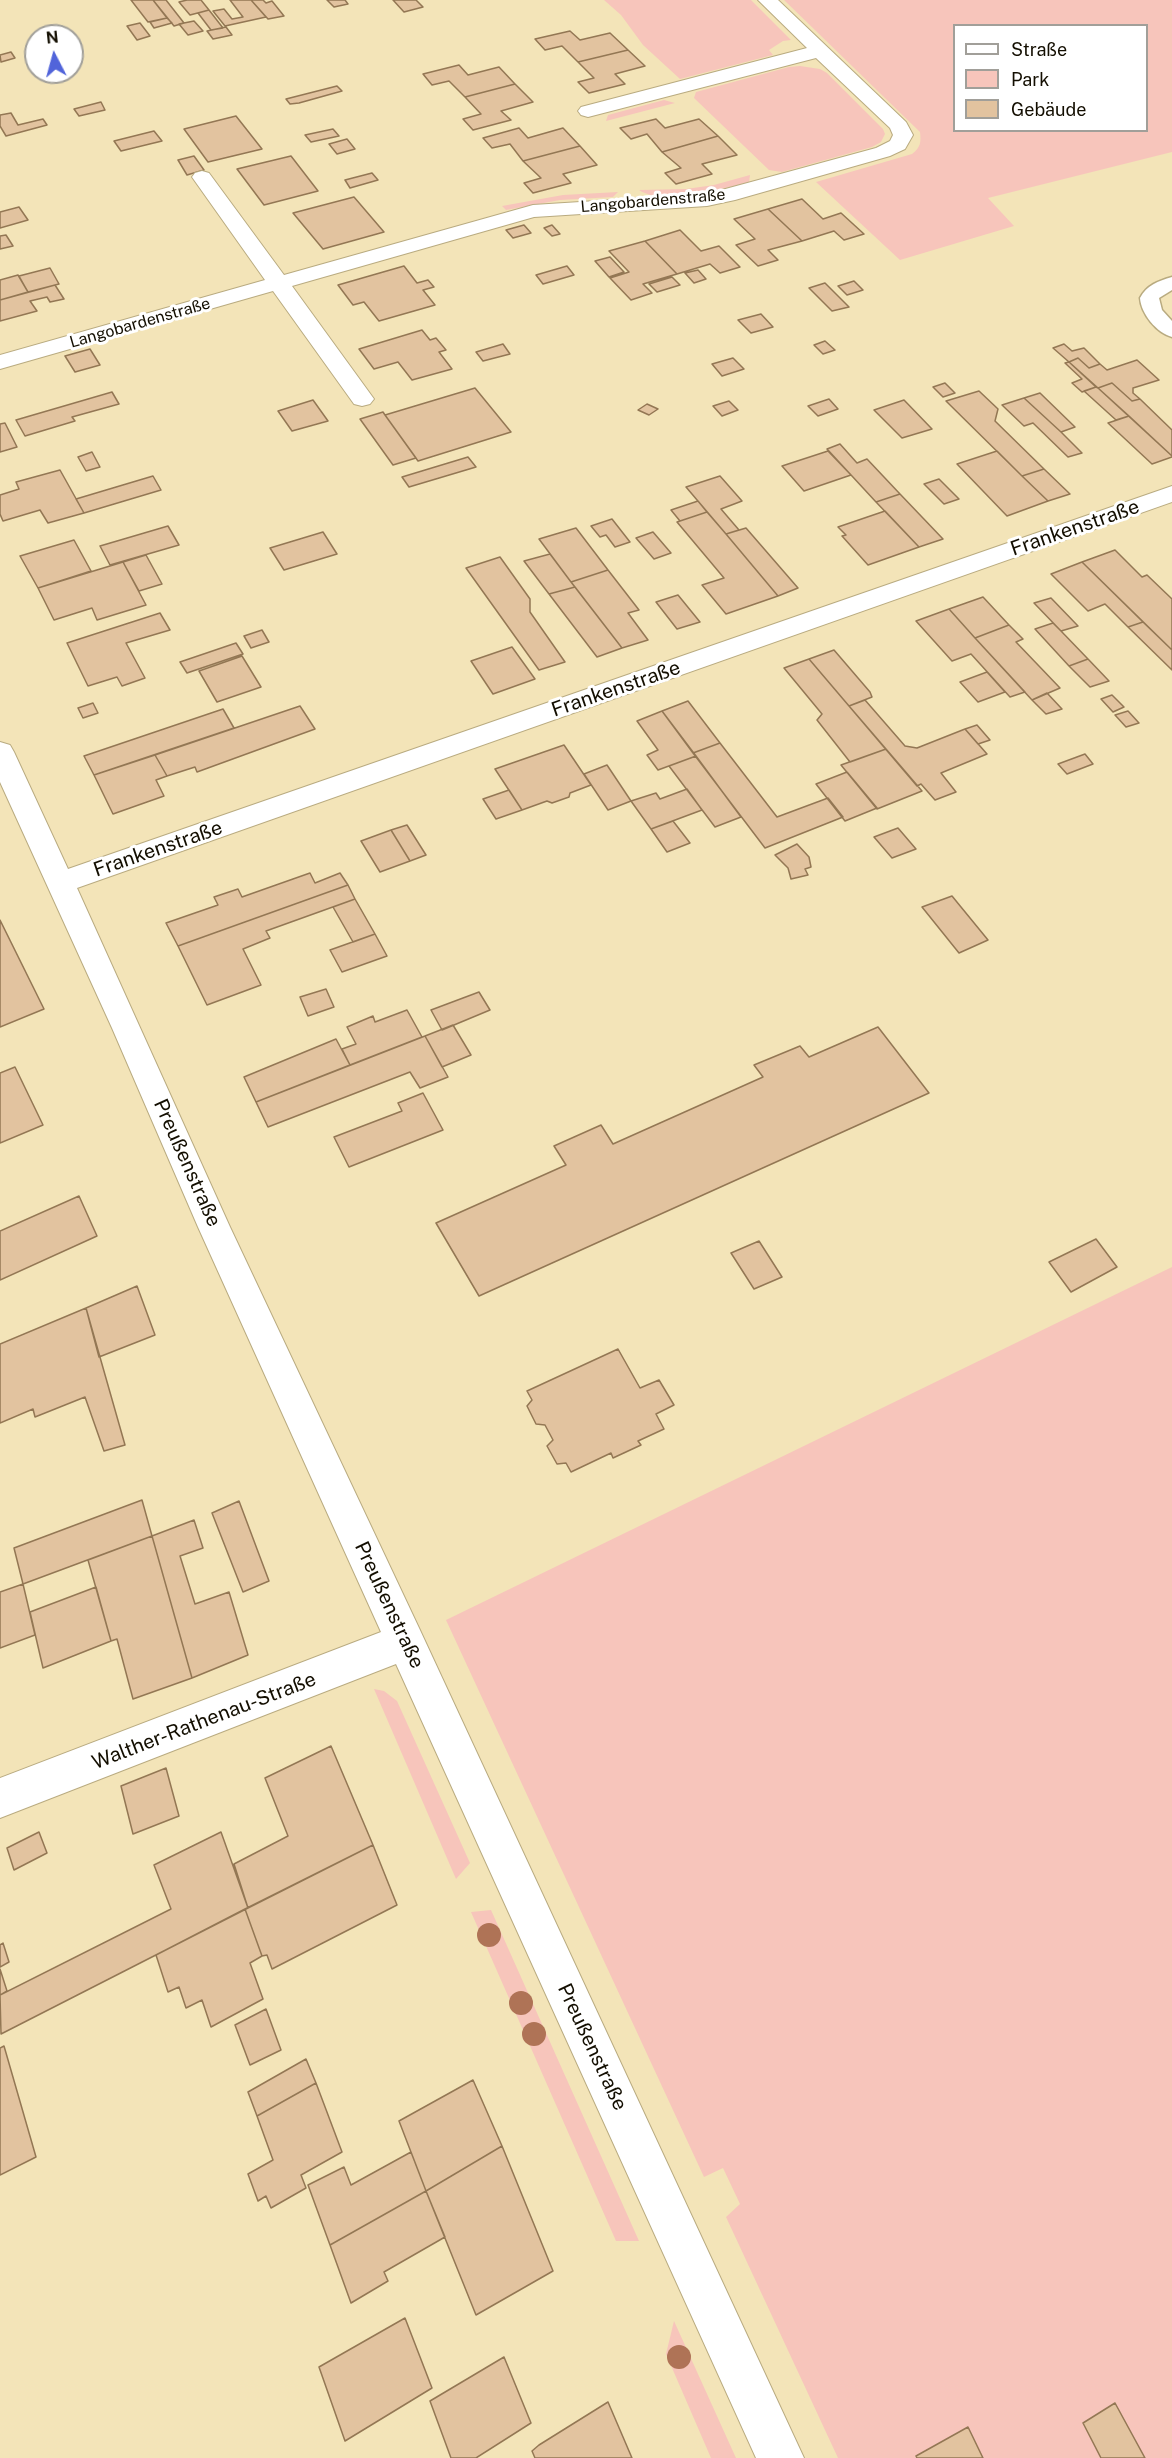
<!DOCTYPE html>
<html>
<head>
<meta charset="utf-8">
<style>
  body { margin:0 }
  #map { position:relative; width:1172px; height:2458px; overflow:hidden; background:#f3e4b8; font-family:"Public Sans",sans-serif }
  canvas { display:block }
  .legend { position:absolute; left:953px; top:24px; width:195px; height:108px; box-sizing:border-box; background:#fff; border:2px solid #a19f99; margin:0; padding:8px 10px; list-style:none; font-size:18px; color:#130e01 }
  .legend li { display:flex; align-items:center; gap:12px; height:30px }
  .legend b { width:30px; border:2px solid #a19f99 }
  .north { position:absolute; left:24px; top:24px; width:60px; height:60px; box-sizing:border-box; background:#fff; border:2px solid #a19f99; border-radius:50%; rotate:354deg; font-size:16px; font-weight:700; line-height:24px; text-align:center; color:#130e01 }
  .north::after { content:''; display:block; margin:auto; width:21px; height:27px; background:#5164da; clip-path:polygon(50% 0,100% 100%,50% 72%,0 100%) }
</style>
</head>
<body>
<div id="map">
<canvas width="1172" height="2458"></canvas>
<ul class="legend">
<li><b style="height:8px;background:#fff"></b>Straße</li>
<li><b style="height:16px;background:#f7c5bb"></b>Park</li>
<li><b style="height:16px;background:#e2c39f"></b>Gebäude</li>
</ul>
<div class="north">N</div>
</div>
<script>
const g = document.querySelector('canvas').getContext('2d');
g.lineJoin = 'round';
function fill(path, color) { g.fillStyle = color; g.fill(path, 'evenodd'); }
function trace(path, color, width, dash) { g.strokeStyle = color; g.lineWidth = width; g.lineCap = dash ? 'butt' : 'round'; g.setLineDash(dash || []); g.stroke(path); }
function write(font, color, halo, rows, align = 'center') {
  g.font = font + ' "Public Sans",sans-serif'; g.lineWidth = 6; g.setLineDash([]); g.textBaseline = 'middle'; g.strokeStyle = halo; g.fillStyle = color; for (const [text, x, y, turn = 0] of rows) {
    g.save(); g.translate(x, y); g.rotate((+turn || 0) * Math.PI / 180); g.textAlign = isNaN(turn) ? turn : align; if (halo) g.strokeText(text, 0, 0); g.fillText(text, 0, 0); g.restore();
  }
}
fill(new Path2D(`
  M604,0H751L791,40L783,41L769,50L773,55L680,79L643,45L621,15Z
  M784,0H1172V152L988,198L1014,226L900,260L816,182L912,154C921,147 921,142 920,132ZM954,26H1146V130H954Z
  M800,66L820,69L827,73L883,129L885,134L881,142L872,147L782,172L769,170L694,98L696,92L789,67Z
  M664,100L675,103L606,121L608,115Z
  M750,175L749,182C722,189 662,206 639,190L686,189L714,185Z
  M618,192L613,197L560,200L506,210L502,206L563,195Z
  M1172,1267V2458H838L726,2217L740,2204L723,2168L704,2177L446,1620Z
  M374,1689L384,1691L397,1701L470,1863L456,1879Z
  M491,1910L639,2241H616L471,1912Z
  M674,2321L736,2458H711L666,2354Z`), '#f7c5bb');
const building = new Path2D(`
  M131,0H153L167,18L148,22Z
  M153,0H166L184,23L174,26Z
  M187,0H201L209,10L190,15L179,2Z
  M230,0H251L266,17L225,26L213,11L224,9L232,19L243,17Z
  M251,0H263L266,3L272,1L284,16L268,19Z
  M327,0H345L348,4L334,7Z
  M393,0H416L423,7L404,12Z
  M209,10L223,28L211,30L198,13Z
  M167,18L172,23L154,28L150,22Z
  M194,21L203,31L188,35L179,24Z
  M140,23L150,36L137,40L127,26Z
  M226,27L232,35L213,39L207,31Z
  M570,31L580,40L610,33L628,50L578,62L562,46L545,50L535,39Z
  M628,50L645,66L615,74L625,84L589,93L578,82L594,78L578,62Z
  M11,52L15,58L1,62L0,55Z
  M459,65L468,75L499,67L515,84L465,97L449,81L432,85L423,74Z
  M515,84L533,102L501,111L511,120L473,130L463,119L481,114L465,97Z
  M337,86L342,91L299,103L290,104L286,99Z
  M101,102L105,110L79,116L74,109Z
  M11,113L18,125L43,119L47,125L6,136L0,126V115Z
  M236,116L262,149L208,162L184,129Z
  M656,119L665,128L699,119L718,136L662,152L647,134L631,139L620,128Z
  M519,128L528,138L563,128L580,146L523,161L510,144L492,148L483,138Z
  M333,129L339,136L311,142L305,135Z
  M154,131L162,141L121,151L114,141Z
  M718,136L737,155L702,164L712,174L676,184L665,173L681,168L662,152Z
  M347,139L355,149L337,154L329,144Z
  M580,146L597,165L563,174L571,183L533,193L524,183L541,178L523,161Z
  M194,156L204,170L187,175L178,160Z
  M291,156L318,191L264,205L237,169Z
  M372,173L378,180L350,188L345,180Z
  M354,197L384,232L323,249L293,213Z
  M802,199L823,219L841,213L864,234L844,240L834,231L802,241L768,209Z
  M19,207L28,220L0,228V212Z
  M768,209L802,241L768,250L778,260L758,266L736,245L755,239L734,219Z
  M524,225L531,233L513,238L506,230Z
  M552,225L560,234L552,236L544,228Z
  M680,230L701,251L719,246L740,267L720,273L710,264L677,274L645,241Z
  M6,235L13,246L0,249V236Z
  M645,241L677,274L643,284L652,293L631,300L610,278L629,272L609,251Z
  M610,257L624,272L609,277L595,261Z
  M404,266L417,283L428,280L434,287L423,290L435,305L379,321L364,302L353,305L338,285Z
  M567,266L574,275L543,284L536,275Z
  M50,268L59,284L28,292L19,276Z
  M698,270L706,279L694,283L685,273Z
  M18,275L28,292L0,300V280Z
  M672,277L680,285L657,292L649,284Z
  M854,281L863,290L847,295L838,286Z
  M825,283L849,307L832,311L809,288Z
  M55,285L64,299L50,302L47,297L30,301L37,311L0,321V300Z
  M761,314L773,327L751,333L738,320Z
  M422,330L430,340L436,338L446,350L439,352L452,369L412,380L398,362L374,369L359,349Z
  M825,341L835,350L823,354L814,345Z
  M503,344L510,354L483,361L476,352Z
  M1064,344L1072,351L1084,348L1100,364L1089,368L1078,358L1069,362L1053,348Z
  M90,349L100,365L75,372L65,356Z
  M733,358L744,369L722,376L712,364Z
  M1078,358L1089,368L1100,364L1107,370L1137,360L1159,380L1133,388V393L1140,399L1132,401L1112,383L1098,388L1069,362Z
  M1069,362L1096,387L1082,392L1072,383L1082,379L1065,363Z
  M945,383L955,393L943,397L933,387Z
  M1112,383L1132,401L1140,399L1172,430V456L1098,388Z
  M1096,387L1098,388L1129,416L1116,420L1084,391Z
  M475,388L511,432L418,461L385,415Z
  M979,391L998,409L995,421L1044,469L1022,476L946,401Z
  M112,392L119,404L72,417L75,421L25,436L16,420Z
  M1040,393L1075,427L1061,432L1024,398Z
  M1024,398L1061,432L1082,453L1068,457L1033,423L1024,426L1002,405Z
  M829,399L838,409L818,416L808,406Z
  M313,400L328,421L292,431L278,411Z
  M904,400L932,429L902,438L874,410Z
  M729,401L738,410L722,416L713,406Z
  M647,404L658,409L649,415L638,410Z
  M383,412L385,415L416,458L393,465L360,419Z
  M1129,416L1172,456V457L1152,464L1108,423Z
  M5,423L17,447L0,452V424Z
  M840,444L857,463L867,459L900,494L876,502L827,449Z
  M828,451L851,475L804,491L782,466Z
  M997,451L1022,476L1048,501L1007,516L957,464Z
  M92,452L100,467L86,471L78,457Z
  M468,457L476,467L409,487L402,477Z
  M1044,469L1070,494L1048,501L1022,476Z
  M60,470L84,513L48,523L40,510L3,521L0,514V495L19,489L16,482Z
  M153,476L161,490L84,513L76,499Z
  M720,476L742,501L721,509L739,530L726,534L686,487Z
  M939,479L959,499L944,504L924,484Z
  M900,494L943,539L919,547L876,502Z
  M698,501L707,512L680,521L671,510Z
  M885,511L919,547L868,565L842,536L846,535L838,527Z
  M707,512L726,534L778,596L726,614L702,585L724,578L677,522Z
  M612,519L630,542L615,547L606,535L600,537L591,526Z
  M168,526L179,545L110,565L100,546Z
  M576,528L608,570L571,582L539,539Z
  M746,528L798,588L778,596L726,534Z
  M323,532L337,554L284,570L270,548Z
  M653,532L671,553L654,559L636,538Z
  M74,540L91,571L38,588L20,556Z
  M1115,550L1142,577L1147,575L1172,599V650L1082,562Z
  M550,554L571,582L575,587L549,594L524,561Z
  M146,555L162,584L139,591L123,562Z
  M500,557L530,599V612L565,662L539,670L466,568Z
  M123,562L146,605L97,620L92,608L54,620L38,588Z
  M1082,562L1143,622L1128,627L1105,604L1088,611L1051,574Z
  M608,570L639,610L628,613L648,640L622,648L571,582Z
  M575,587L622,648L597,657L549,594Z
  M678,595L700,622L677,629L656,602Z
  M983,597L1009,625L975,638L949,609Z
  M1051,598L1078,626L1061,631L1034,603Z
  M949,609L975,638L1025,692L1010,697L971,654L952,661L916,621Z
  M160,613L170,630L126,643L145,678L122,686L117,677L88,686L67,643Z
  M1143,622L1172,650V670L1128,627Z
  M1053,623L1061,631L1088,659L1069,666L1035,629Z
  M1009,625L1023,639L1016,642L1060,688L1032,700L975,638Z
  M262,630L269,642L251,648L244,636Z
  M236,643L243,654L187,673L180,662Z
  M512,647L535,679L493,694L471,661Z
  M834,650L870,692L872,697L849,706L809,659Z
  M242,656L261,687L217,702L199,671Z
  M809,659L849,706L886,749L850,762L817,720L822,714L784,668Z
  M1088,659L1109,681L1090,687L1069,666Z
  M987,672L1005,692L978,702L960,682Z
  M1047,693L1062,709L1046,714L1032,700Z
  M1112,695L1124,707L1113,712L1101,699Z
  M865,700L905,746L917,748L965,729L987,754L941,773L956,792L935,800L921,784L917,786L849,706Z
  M688,701L720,743L693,753L662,711Z
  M93,703L98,713L83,718L78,708Z
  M300,706L315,729L197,772L195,767L167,776L155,755Z
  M223,709L234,728L94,775L84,756Z
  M662,711L696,756L658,770L647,755L658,750L637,721Z
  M1128,711L1139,723L1126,727L1115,715Z
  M977,725L990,740L978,744L965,729Z
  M720,743L777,817L828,798L843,817L765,848L693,753Z
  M564,745L591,785L570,793L569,797L552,803L547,801L522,810L495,769Z
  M886,749L922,791L877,809L841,765Z
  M1085,754L1093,764L1067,774L1058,764Z
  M155,755L167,776L156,780L164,796L113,814L94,775Z
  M696,756L741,817L715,827L669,766Z
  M607,765L631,801L608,810L584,774Z
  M847,772L877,808L845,821L816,784Z
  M687,789L702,810L651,829L631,801L656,793L660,799Z
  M509,790L522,810L496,819L483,799Z
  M673,821L690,843L667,852L651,829Z
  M407,825L426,855L410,861L391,830Z
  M898,828L916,849L892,858L874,837Z
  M391,830L410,861L380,872L361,841Z
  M797,844L809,857L811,867L805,869L808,875L791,879L788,868L775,855Z
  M310,873L315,883L340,873L348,885L178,946L166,923L218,905L214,897L238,889L242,897Z
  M348,885L355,899L266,931L270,938L243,949L261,985L207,1005L178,946Z
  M952,896L988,940L959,953L922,907Z
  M355,899L375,934L353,942L333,907Z
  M0,920L44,1009L0,1027Z
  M375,934L387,956L342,972L330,950Z
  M326,989L334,1007L308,1016L300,997Z
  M479,992L490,1010L442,1030L431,1010Z
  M407,1010L422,1037L350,1065L342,1049L356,1044L347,1027L373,1016L375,1022Z
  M453,1025L471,1055L442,1067L425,1036Z
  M878,1027L929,1093L479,1296L436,1223L566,1165L554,1146L601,1125L613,1144L763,1077L754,1065L800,1046L809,1057Z
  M425,1036L448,1077L420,1088L410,1072L268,1127L256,1102Z
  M336,1039L350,1065L256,1102L244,1077Z
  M15,1067L43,1125L0,1143V1073Z
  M423,1093L443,1130L349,1167L334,1137L402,1111L398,1103Z
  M79,1196L97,1236L0,1280V1231Z
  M1096,1239L1117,1267L1071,1292L1049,1262Z
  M759,1241L782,1277L754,1289L731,1253Z
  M137,1286L155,1335L99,1357L86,1308Z
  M86,1308L125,1445L104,1451L85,1397L35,1417L33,1409L0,1423V1344Z
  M618,1349L640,1388L659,1380L674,1405L656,1414L664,1429L638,1441L641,1445L613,1458L611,1453L571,1472L566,1463L557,1464L547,1446L553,1440L545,1425L536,1424L527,1406L532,1400L527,1391Z
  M142,1500L152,1536L23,1584L14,1548Z
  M239,1501L269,1581L243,1592L212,1513Z
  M194,1520L203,1548L180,1556L195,1604L229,1592L248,1655L192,1678L152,1536Z
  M152,1536L192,1678L133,1699L117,1639L111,1641L88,1560Z
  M23,1584L35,1635L0,1648V1592Z
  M96,1587L111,1641L43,1668L30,1612Z
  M331,1746L373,1845L248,1908L234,1864L288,1836L265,1778Z
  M166,1768L179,1816L133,1834L121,1786Z
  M39,1832L47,1853L14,1870L7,1848Z
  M221,1832L248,1908L1,2034L0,1995L171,1909L154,1865Z
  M373,1845L397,1905L272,1969L267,1955L262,1956L245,1909Z
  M245,1909L262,1956L250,1963L263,1999L211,2027L202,2000L186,2008L179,1987L168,1992L156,1955Z
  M3,1943L9,1962L0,1967V1945Z
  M0,1969L7,1991L0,1995Z
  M266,2009L281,2050L250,2065L235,2025Z
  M4,2046L36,2157L0,2175V2048Z
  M306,2059L316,2083L257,2116L248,2092Z
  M473,2080L502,2146L426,2191L399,2121Z
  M316,2083L342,2152L301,2175L306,2188L271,2208L266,2196L258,2201L248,2174L273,2160L257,2116Z
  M502,2146L553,2271L476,2315L426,2191Z
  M411,2152L426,2191L330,2245L308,2185L344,2167L351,2185Z
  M426,2191L445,2237L384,2272L388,2281L351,2303L330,2245Z
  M405,2318L432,2388L345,2441L319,2367Z
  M504,2357L531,2423L476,2458H451L430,2401Z
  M608,2402L632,2458H535L532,2451L539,2445Z
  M1115,2403L1145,2458H1101L1083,2423Z
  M968,2427L983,2458H917L916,2456Z`);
fill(building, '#e2c39f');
trace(building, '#937754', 1.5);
const service = new Path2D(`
  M1172,277V290L1159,298L1162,310L1172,321V337C1157,333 1141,314 1140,298C1147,285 1158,281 1172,277Z`);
const minor = new Path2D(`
  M758,0H778L906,122L913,135L905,149L890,156L735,200L707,206L534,217L292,286L374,399L370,404L362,406L354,404L273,291L0,369V355L265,280L192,177L195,173L202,171L209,173L284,275L533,205L707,194L876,148L890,141L893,135L890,128L816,58L588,117L581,115L578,111L581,107L807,48Z
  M1172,486V502L77,888L230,1227L419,1628L804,2458H756L396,1664L0,1818V1778L381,1632L198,1227L112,1028L0,782V742L10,745L14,752L68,869Z`);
trace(service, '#b9ab80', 3);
trace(minor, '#b9ab80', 2);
fill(service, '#fff');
fill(minor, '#fff');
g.fillStyle = '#af7356';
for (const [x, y] of [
  [489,1935],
  [521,2003],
  [534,2034],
  [679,2357]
]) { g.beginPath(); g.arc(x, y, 12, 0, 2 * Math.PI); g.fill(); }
write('16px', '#130e01', '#fff', [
  ["Langobardenstraße",653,201,-5],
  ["Langobardenstraße",140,323,-16]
]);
write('20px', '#130e01', '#fff', [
  ["Frankenstraße",1075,528,-19],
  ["Frankenstraße",616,689,-19],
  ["Frankenstraße",158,849,-19],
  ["Preußenstraße",187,1163,66],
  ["Preußenstraße",389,1605,65],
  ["Walther-Rathenau-Straße",204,1721,-21],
  ["Preußenstraße",592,2047,65]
]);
</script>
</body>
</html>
